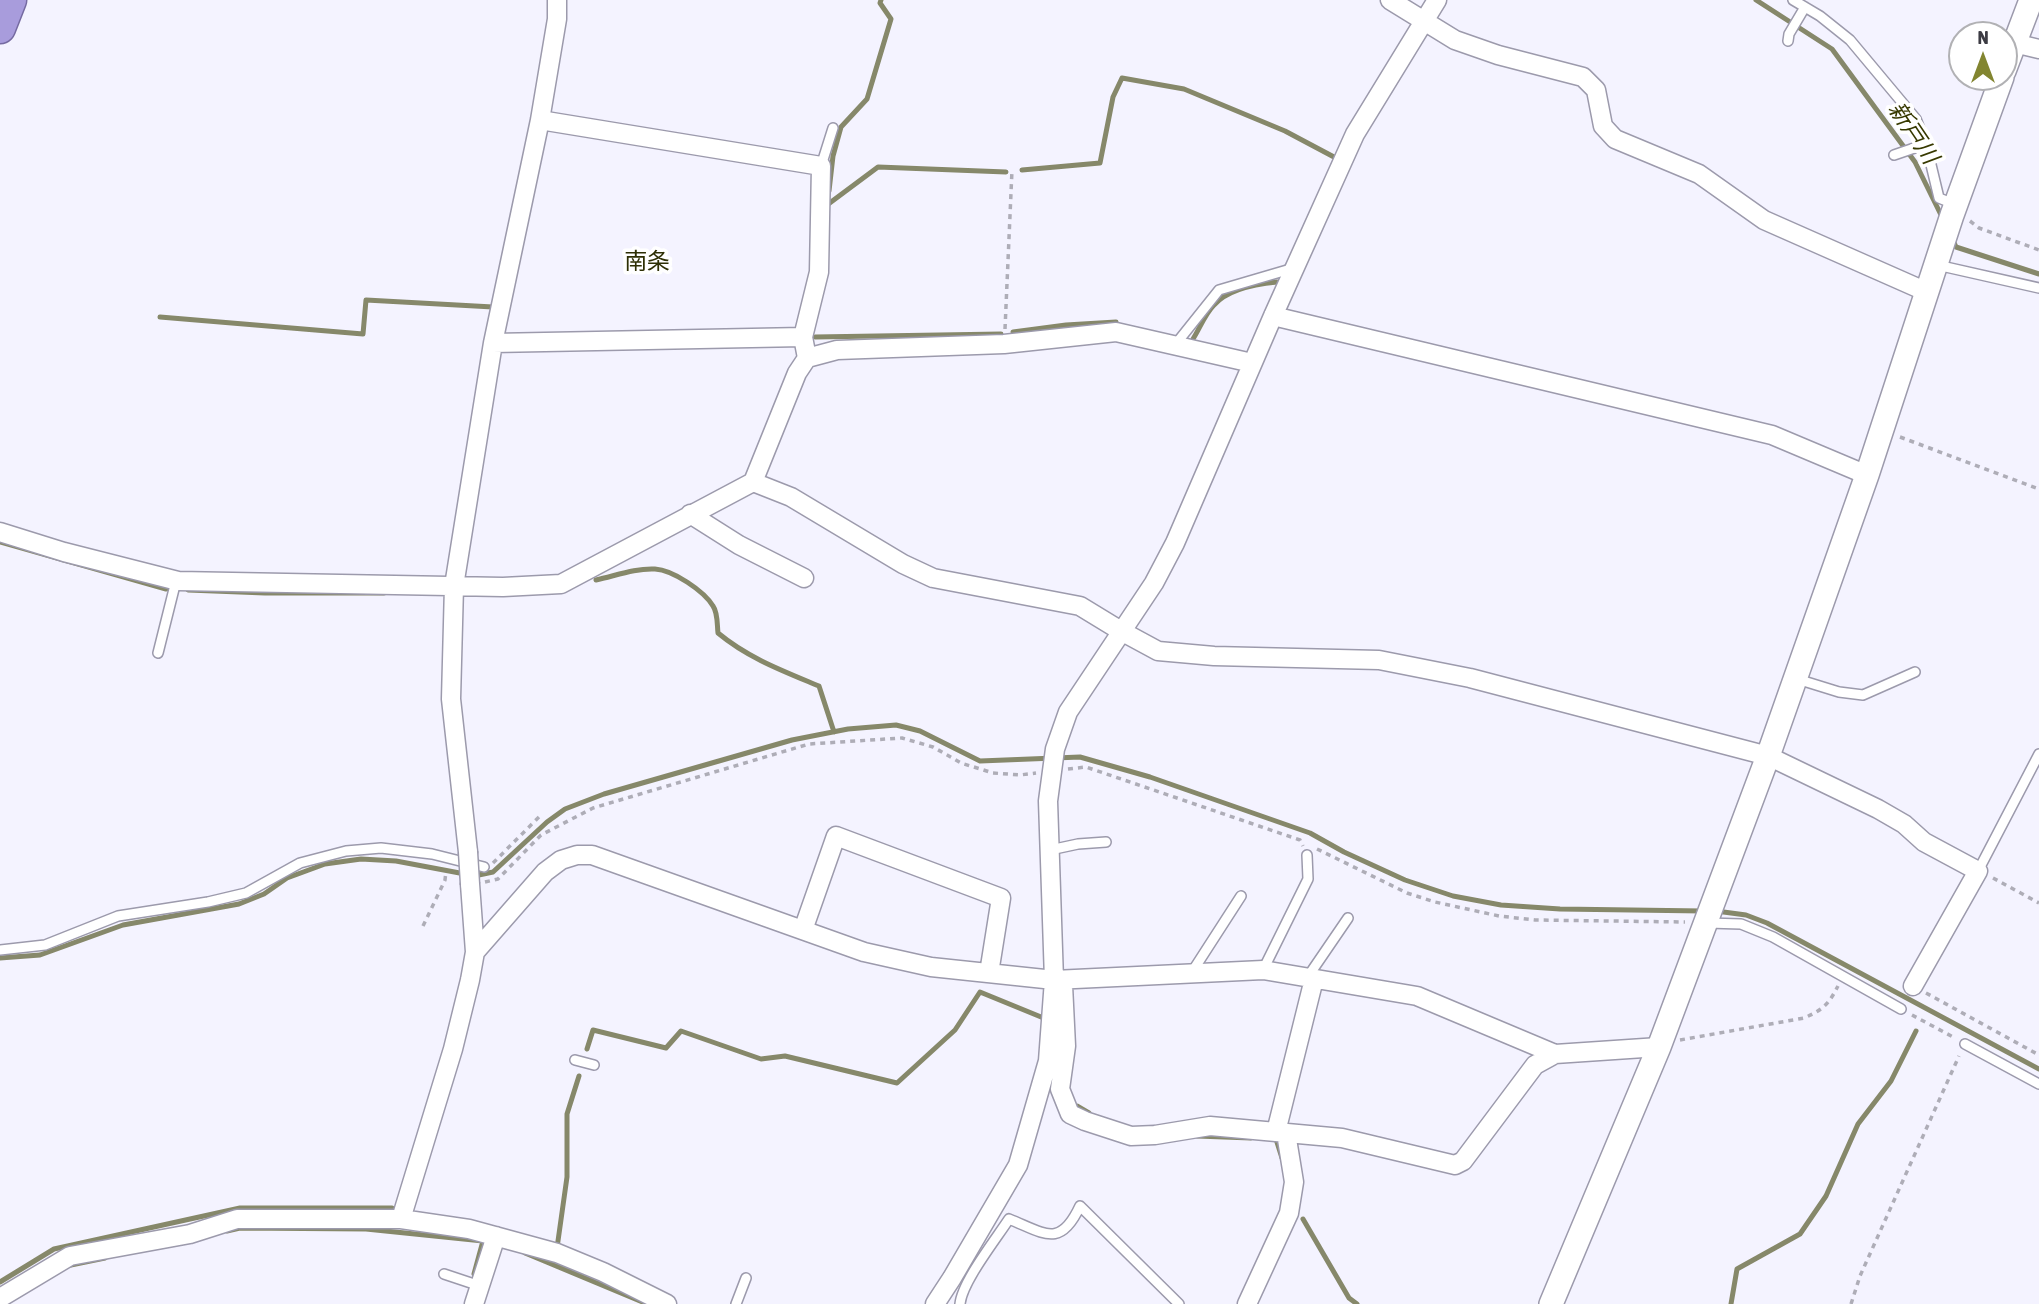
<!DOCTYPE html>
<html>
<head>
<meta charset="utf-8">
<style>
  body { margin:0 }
  #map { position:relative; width:2039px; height:1304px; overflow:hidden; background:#f4f3ff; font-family:"Asap Condensed",sans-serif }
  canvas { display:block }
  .north { position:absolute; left:1948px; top:21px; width:70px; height:70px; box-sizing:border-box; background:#fff; border:2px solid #b1b1b4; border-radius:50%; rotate:0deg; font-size:19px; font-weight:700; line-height:28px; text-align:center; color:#3c3b43 }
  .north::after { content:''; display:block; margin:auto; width:24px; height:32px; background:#828530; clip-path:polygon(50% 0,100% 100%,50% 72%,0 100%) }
</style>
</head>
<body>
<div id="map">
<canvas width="2039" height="1304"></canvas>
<div class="north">N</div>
</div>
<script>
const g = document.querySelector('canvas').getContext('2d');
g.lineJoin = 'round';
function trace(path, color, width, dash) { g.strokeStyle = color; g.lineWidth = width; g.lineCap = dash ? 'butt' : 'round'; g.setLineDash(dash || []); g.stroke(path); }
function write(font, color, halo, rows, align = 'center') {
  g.font = font + ' "Asap Condensed","Noto Sans JP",sans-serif'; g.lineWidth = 7; g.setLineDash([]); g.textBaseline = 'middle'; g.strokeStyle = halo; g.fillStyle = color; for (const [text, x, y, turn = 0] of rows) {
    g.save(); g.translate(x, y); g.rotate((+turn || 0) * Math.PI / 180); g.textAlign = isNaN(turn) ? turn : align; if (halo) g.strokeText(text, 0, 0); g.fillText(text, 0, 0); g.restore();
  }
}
trace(new Path2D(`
  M1756,0L1832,49L1915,162L1943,219
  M1022,170L1100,163L1113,97L1122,78L1184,89L1285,131L1334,157
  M829,191L833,156L841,127L867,99L891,19L880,3L881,0
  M827,205L878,167L1006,172
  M1952,238L1956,247L2039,274
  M160,317L363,334L366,300L493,307
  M1013,332L1066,325L1116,322
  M815,337L1001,334
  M1193,339C1200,328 1205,314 1214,305C1228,289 1256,284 1277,282
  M0,542L166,589
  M596,580C615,576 635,568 655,569C673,570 704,591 713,606C718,613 717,625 718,633C748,658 783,671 819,686L834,732
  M188,590L265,593H384
  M474,876L493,872L547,822L565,809L604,794L792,740L848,729L896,725L920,731L980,761L1080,757L1150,777L1310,833L1344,852L1405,880L1453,896L1501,905L1560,909L1703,911
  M1716,911L1746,915L1767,923L2039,1069
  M0,958L40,955L123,925L239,904L264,894L287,878L325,864L361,859L396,861L465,874
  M587,1049L593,1030L666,1048L681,1031L761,1059L785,1056L897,1083L955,1030L980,992L1046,1019
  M1077,1106L1089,1113
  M1197,1136L1251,1138
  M1271,1139H1276L1282,1158
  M1303,1219L1349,1298L1357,1304
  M227,1231L240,1228L366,1229L483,1241L474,1274
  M557,1248L567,1177V1114L579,1076
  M525,1253L645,1303
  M66,1266L105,1258
  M0,1282L54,1249L240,1208H392
  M1731,1304L1737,1269L1800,1234L1826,1196L1858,1124L1891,1081L1916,1031`), '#86886a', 5);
const service = new Path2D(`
  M1793,0L1820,16L1850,40L1916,119L1926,144L1939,198L1954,204
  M1788,41L1789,34L1805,7
  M1894,155L1926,144
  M821,166L833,128
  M1937,265L2039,288
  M1175,345L1219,290L1294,268
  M158,653L176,581
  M1797,679L1839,692L1863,695L1915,672
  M1050,850L1078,844L1106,842
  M1978,871L2039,754
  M1708,923L1741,924L1773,937L1901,1009
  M0,950L45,945L118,916L208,902L246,893L300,863L346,851L381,848L432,854L484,867
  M1263,970L1308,879L1307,855
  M1192,972L1241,896
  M1307,978L1348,918
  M1965,1044L2039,1084
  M575,1060L594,1065
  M444,1274L480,1286
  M736,1304L746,1278
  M960,1304C962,1282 996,1239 1009,1219C1044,1233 1060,1249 1080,1206L1179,1304`);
const minor = new Path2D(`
  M1390,0L1455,40L1498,55L1583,77L1596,90L1603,126L1615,139L1699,174L1764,220L1927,292
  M2014,43L2039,49
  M1273,316L1772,435L1867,475
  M493,343L803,337
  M807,358L837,350L1004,344L1116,332L1252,363
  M753,482L791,497L903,564L933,578L1080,606L1121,631L1158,651L1214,656L1379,660L1470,678L1768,756L1878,809L1904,824L1924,842L1978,871L1913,986
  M690,514L739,545L804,578
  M0,532L64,552L178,581L503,587L561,584L753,482L797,373L807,358L803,337L819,272L821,166L540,120
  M468,852L451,699L454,586L493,343L540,120L557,19V0
  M803,930L836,836L1001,898L989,973
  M475,952L545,872L561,860L577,855H592L864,952L931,967L1054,980L1263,970L1417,996L1555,1054
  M1063,985L1066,1046L1060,1089L1070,1114L1085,1121L1131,1136L1155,1135L1210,1126L1342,1138L1455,1165L1463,1161L1535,1065L1555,1054L1659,1047
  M1276,1132L1314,979
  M401,1219L453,1049L470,980L475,952L470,884
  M0,1298L70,1256L190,1234L237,1219H401L469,1229L557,1253L603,1272L667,1304
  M474,1304L496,1236
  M935,1304L952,1278L1018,1165L1048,1061L1054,980L1048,801L1055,749L1068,712L1154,583L1175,543L1273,316L1355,134L1437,0
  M1247,1304L1289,1213L1294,1182L1286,1133`);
const tertiary = new Path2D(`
  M2004,71L2031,0
  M1551,1304L1659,1047L1768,756L1867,475L1952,215L2002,77`);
const trunk = new Path2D(`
  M0,28L11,0`);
trace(service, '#9c9aac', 12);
trace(minor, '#9c9aac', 21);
trace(tertiary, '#9c9aac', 26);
trace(trunk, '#756aa1', 33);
trace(new Path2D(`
  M1970,221L1979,228L2039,250
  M1005,329L1012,170
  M1900,437L2039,489
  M1068,769L1086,767L1300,840L1303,846
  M1317,849L1407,893L1435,902L1499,916L1535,920L1685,922
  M493,863L539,817
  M1993,878L2039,903
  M485,882L498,879L541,835L593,808L809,744L902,738L933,747L961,763L993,773L1020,775L1036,773
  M423,926L445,880L446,871
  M1926,993L2039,1055
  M1912,1015L1955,1038
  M1680,1040L1804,1018C1824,1009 1828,1005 1838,986
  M1851,1304L1860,1276L1959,1056`), '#aeadb7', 3.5, [5, 5]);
trace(service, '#fff', 9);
trace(minor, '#fff', 18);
trace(tertiary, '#fff', 23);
trace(trunk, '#a89cdc', 30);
const minorBridge = new Path2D(`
  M468,852L470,884`);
trace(minorBridge, '#9c9aac', 21, []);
trace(minorBridge, '#fff', 18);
write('italic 23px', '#373900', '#fff', [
  ["新戸川",1913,133,56]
]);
write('23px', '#2e2f05', '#fff', [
  ["南条",647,262]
]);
</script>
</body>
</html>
